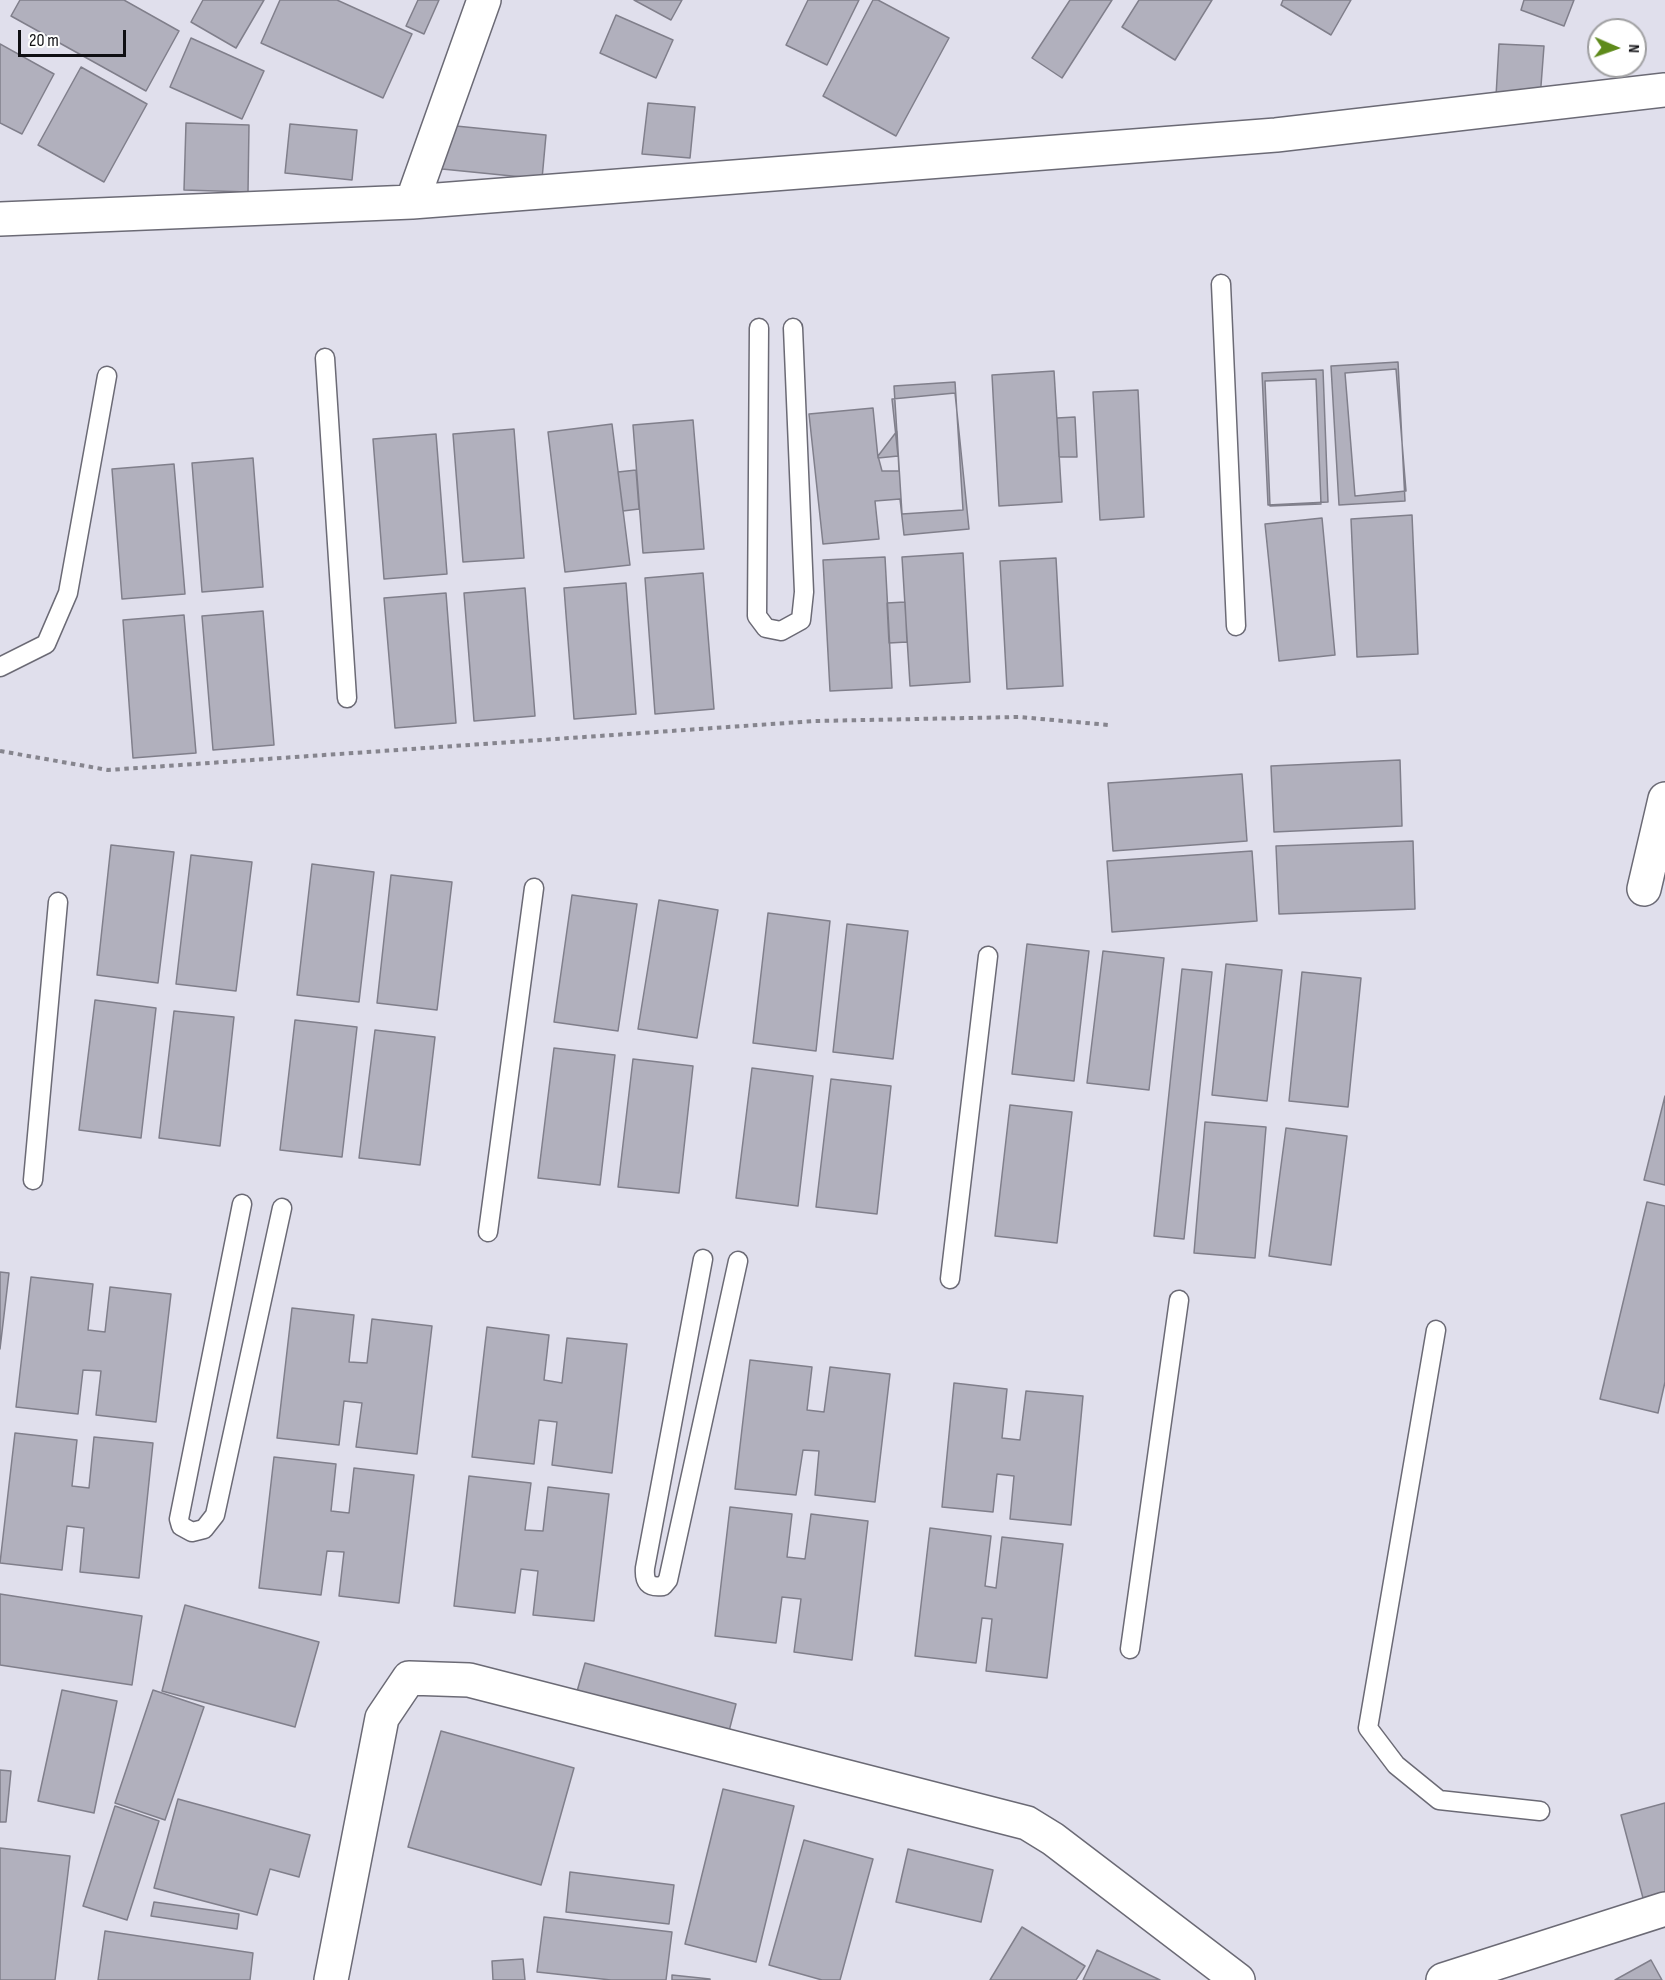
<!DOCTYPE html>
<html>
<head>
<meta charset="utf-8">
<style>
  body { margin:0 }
  #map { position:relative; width:1665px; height:1980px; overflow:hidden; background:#e0dfec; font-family:"Sofia Sans Condensed",sans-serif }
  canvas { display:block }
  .north { position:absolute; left:1587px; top:18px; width:60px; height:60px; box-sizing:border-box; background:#fff; border:2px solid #9f9fa1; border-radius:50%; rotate:92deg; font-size:16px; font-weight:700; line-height:24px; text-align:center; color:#0f0f13 }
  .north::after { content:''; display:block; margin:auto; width:21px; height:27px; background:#5e8a1a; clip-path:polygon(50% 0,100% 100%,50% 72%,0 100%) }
  .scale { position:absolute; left:18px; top:30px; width:108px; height:27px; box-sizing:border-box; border:3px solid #0f0f13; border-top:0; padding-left:8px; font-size:18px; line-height:21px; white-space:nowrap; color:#0f0f13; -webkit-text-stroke:4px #fff; paint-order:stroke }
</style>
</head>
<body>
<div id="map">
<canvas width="1665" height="1980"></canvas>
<div class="north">N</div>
<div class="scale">20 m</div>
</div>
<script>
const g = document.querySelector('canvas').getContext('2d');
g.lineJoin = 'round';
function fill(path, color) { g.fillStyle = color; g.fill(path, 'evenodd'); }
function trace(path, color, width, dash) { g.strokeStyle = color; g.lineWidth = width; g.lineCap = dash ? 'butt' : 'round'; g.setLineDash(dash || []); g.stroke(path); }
const building = new Path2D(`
  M20,0H124L179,31L146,91L11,16Z
  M203,0H264L236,48L191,22Z
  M280,0H337L412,34L383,98L261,43Z
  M418,0H439L424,34L406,26Z
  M634,0H682L671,20Z
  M808,0H859L827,65L786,45Z
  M873,0H878L949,38L896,136L823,96Z
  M1070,0H1112L1062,78L1032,58Z
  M1139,0H1212L1175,60L1122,27Z
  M1283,0H1351L1331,35L1281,5Z
  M1524,0H1574L1564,26L1521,10Z
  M616,15L673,40L656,78L600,53Z
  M191,38L264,71L242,119L170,87Z
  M0,44L54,74L22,134L0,123Z
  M1499,44L1544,46L1540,99L1496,96Z
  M81,67L147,104L104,182L38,145Z
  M648,103L695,107L690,158L642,154Z
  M186,123L249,125L248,192L184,190Z
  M290,124L357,130L352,180L285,173Z
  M446,125L546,135L542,179L442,169Z
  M1398,362L1405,501L1339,505L1331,366Z
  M1396,369L1406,491L1355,496L1345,373Z
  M1323,370L1328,502L1268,505L1262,373Z
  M1054,371L1062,502L999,506L992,375Z
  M1316,379L1321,504L1270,506L1265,381Z
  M955,382L963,510L902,514L894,386Z
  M1138,390L1144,517L1100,520L1093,392Z
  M955,393L969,529L904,535L900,499L875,501L879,539L823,544L809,414L873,408L878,458L898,456L892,399Z
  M1075,417L1077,457H1059L1057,418Z
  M693,420L704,549L643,553L633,425Z
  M612,424L630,565L565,572L548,432Z
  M514,429L524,558L463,562L453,434Z
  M897,431L899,471H882L878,456Z
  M436,434L447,574L384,579L373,439Z
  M253,458L263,587L202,592L192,463Z
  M174,464L185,594L122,599L112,469Z
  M636,470L639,509L623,511L618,472Z
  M1412,515L1418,654L1357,657L1351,519Z
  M1322,518L1335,655L1279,661L1265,524Z
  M963,553L970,682L910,686L902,557Z
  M885,557L892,688L830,691L823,560Z
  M1056,558L1063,686L1007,689L1000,561Z
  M703,573L714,709L655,714L645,578Z
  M626,583L636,714L574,719L564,588Z
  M525,588L535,716L474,721L464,593Z
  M446,593L456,723L395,728L384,598Z
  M905,602L907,642L889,643L887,603Z
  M263,611L274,745L213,750L202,616Z
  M184,615L196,753L133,758L123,620Z
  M1400,760L1402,826L1274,832L1271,766Z
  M1242,774L1247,841L1113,851L1108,783Z
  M1413,841L1415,909L1279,914L1276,846Z
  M111,845L174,852L158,983L97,975Z
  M1252,851L1257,921L1112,932L1107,861Z
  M191,855L252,862L236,991L176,984Z
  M312,864L374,872L359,1002L297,995Z
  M391,875L452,882L437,1010L377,1003Z
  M572,895L637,904L618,1031L554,1022Z
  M659,900L718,910L697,1038L638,1029Z
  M768,913L830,921L816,1051L753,1043Z
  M847,924L908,931L893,1059L833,1052Z
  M1027,944L1089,951L1074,1081L1012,1074Z
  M1103,951L1164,958L1149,1090L1087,1083Z
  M1226,964L1282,970L1267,1101L1212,1095Z
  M1182,969L1212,972L1184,1239L1154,1236Z
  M1302,972L1361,978L1348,1107L1289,1101Z
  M95,1000L156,1008L141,1138L79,1130Z
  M174,1011L234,1017L220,1146L159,1138Z
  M295,1020L357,1027L342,1157L280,1150Z
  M375,1030L435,1037L420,1165L359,1158Z
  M554,1048L615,1055L600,1185L538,1178Z
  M633,1059L693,1066L679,1193L618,1187Z
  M752,1068L813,1076L798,1206L736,1198Z
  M831,1079L891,1086L877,1214L816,1207Z
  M1665,1096V1185L1644,1180Z
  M1010,1105L1072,1112L1057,1243L995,1236Z
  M1205,1122L1266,1127L1255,1258L1194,1253Z
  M1286,1128L1347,1136L1331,1265L1269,1256Z
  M1647,1202L1665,1206V1382L1658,1413L1600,1399Z
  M0,1272L9,1273L0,1349Z
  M31,1277L93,1284L88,1330L105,1332L110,1287L171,1294L156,1422L96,1415L101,1371L83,1370L78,1414L16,1407Z
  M292,1308L354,1315L349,1362L367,1363L372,1319L432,1326L417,1454L356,1447L362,1403L344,1401L339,1445L277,1438Z
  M487,1327L549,1335L544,1380L562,1383L567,1338L627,1344L612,1473L552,1465L557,1422L539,1420L534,1464L472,1457Z
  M750,1360L812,1367L807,1410L824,1412L830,1367L890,1374L875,1502L815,1495L819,1451L803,1450L796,1495L735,1489Z
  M954,1383L1007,1389L1002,1438L1020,1440L1026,1391L1083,1396L1071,1525L1010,1519L1014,1476L997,1474L993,1512L942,1507Z
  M15,1433L77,1440L72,1486L89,1488L94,1437L153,1443L139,1578L80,1572L84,1528L67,1526L62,1570L0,1563Z
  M274,1457L336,1464L331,1511L349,1513L354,1468L414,1475L399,1603L339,1596L344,1552L327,1551L321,1595L259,1588Z
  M469,1476L531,1483L525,1530L543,1531L548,1487L609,1494L594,1621L533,1615L538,1571L521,1569L515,1613L454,1606Z
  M730,1507L792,1514L787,1557L805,1559L811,1514L868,1521L852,1660L794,1652L801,1599L782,1597L776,1643L715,1636Z
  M930,1528L991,1536L985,1586L996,1588L1002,1537L1063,1544L1047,1678L986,1671L992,1619L982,1618L976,1663L915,1656Z
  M0,1594L142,1616L132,1685L0,1665Z
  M185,1605L319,1642L295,1727L162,1691Z
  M585,1663L736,1704L728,1735L576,1695Z
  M62,1690L117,1701L94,1813L38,1801Z
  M153,1690L204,1707L165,1820L115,1803Z
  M441,1731L574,1768L541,1885L408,1847Z
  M0,1770L11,1771L6,1822H0Z
  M723,1789L794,1806L756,1962L685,1944Z
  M178,1799L310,1835L299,1877L270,1869L257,1915L154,1888Z
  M1665,1803V1892L1643,1898L1621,1815Z
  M115,1806L159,1821L127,1920L83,1906Z
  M804,1840L873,1859L840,1980H822L769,1965Z
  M0,1848L70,1856L55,1980H0Z
  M908,1849L993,1870L981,1922L896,1902Z
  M570,1872L674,1885L669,1924L566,1912Z
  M154,1902L239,1914L237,1929L151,1916Z
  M544,1917L672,1932L666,1980H611L537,1972Z
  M1022,1927L1085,1966L1076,1980H990Z
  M105,1931L253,1953L250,1980H98Z
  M1097,1950L1160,1980H1083Z
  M523,1959L525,1980H493L492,1961Z
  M1651,1960L1662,1980H1615Z
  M672,1975L710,1979V1980H672Z`);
fill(building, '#b1b0bd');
trace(building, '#807f8b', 1.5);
const lane = new Path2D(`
  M1221,284L1236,626
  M759,328L757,616L766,628L781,631L801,620L804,592L793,328
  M325,358L347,698
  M0,667L46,644L68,593L107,376
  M33,1180L58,902
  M242,1204L179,1519L181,1526L192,1532L204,1529L215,1515L282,1208
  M488,1232L534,888
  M703,1259L645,1568C644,1582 648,1588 663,1586L668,1580L738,1261
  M950,1279L988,956
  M1436,1330L1368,1728L1396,1765L1439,1800L1540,1811
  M1130,1649L1179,1300`);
const street = new Path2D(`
  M412,202L484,0
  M0,219L412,202L1276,135L1665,90
  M1644,889L1665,799
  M331,1980L382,1718L409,1678L469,1680L1027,1823L1053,1839L1238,1980
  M1443,1980L1665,1909`);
trace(lane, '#6b6a75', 21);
trace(street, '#6b6a75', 36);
trace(new Path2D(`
  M0,751L108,770L815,721L1019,717L1109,725`), '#86858e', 4, [4.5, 4.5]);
trace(lane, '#fff', 18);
trace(street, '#fff', 33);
</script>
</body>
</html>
